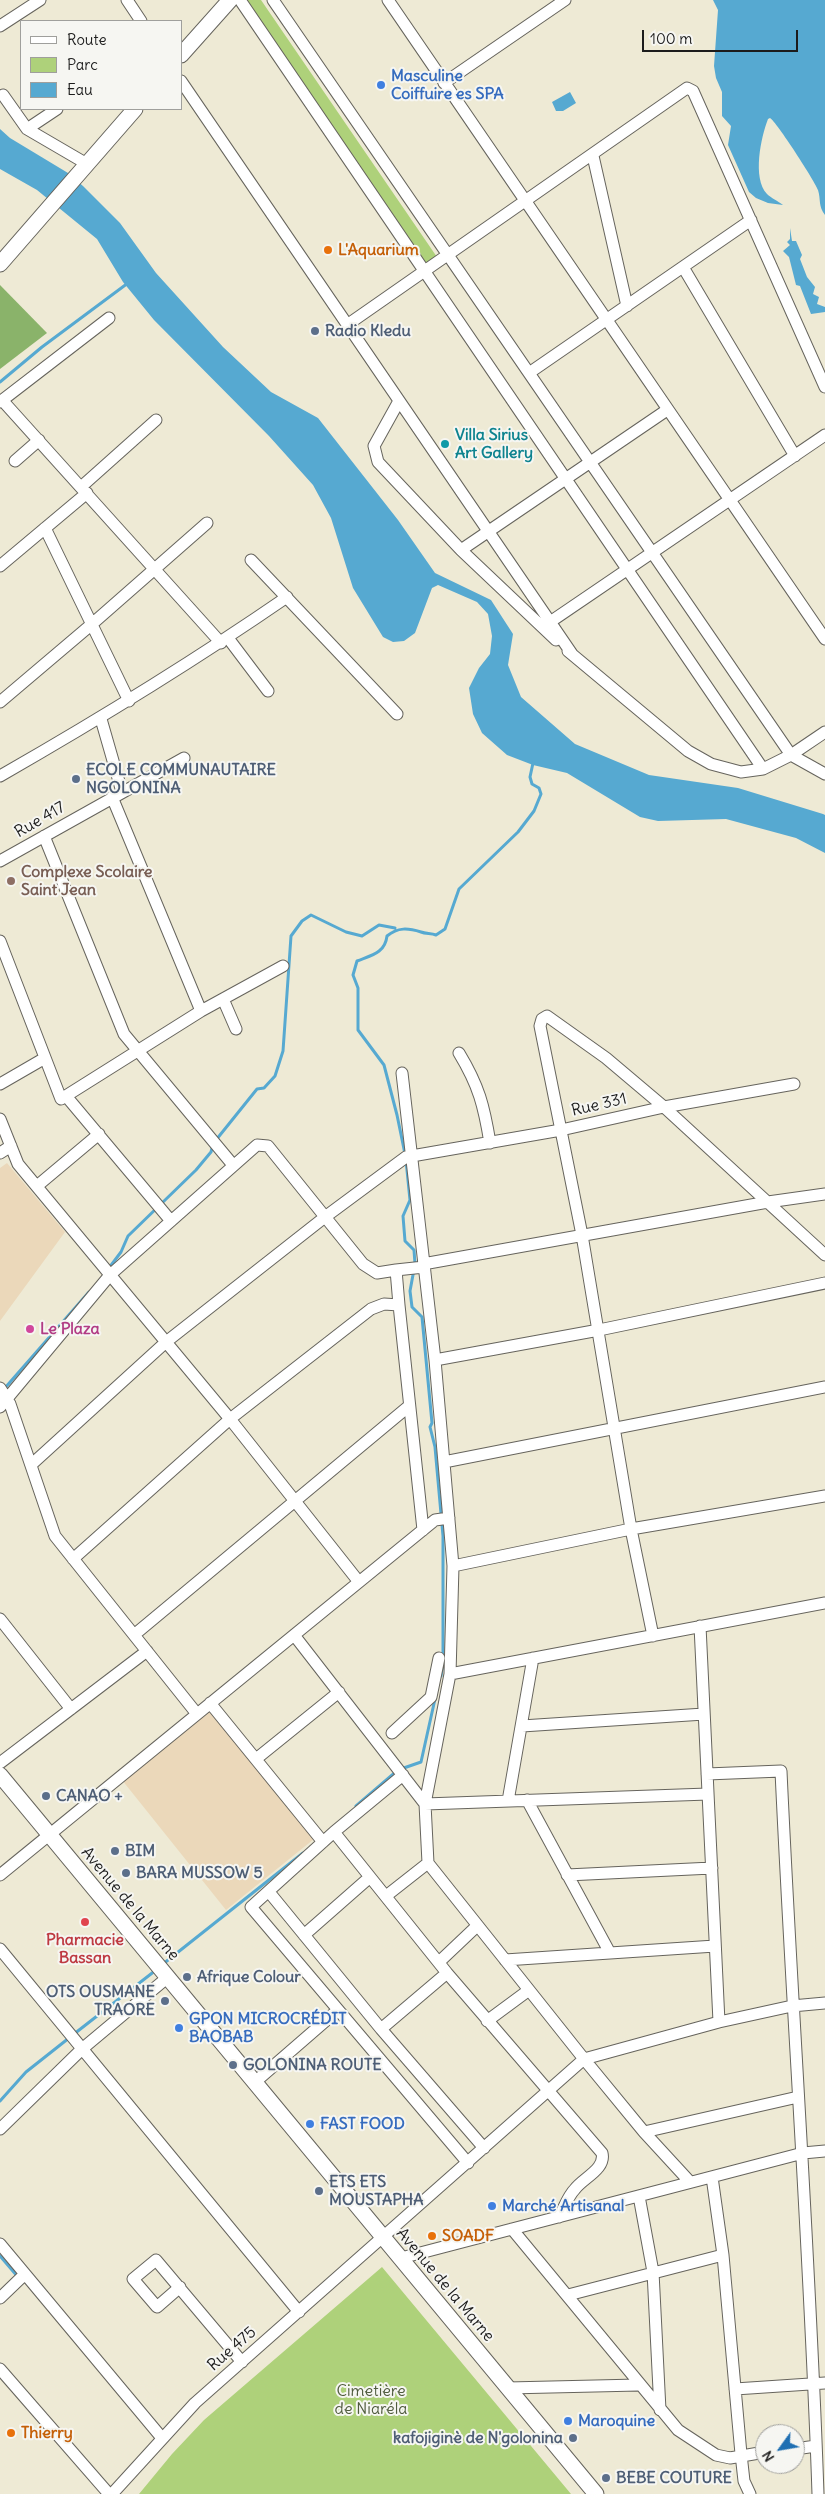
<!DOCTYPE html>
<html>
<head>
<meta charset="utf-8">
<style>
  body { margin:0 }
  #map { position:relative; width:825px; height:2494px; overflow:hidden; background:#eeead5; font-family:Delius,sans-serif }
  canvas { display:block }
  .legend { position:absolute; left:20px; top:20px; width:162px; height:90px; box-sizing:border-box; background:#f6f6f2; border:1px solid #9f9f9c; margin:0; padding:6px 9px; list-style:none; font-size:15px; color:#1c1c1c }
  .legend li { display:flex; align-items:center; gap:10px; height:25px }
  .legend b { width:25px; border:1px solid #9f9f9c }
  .north { position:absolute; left:755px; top:2424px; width:50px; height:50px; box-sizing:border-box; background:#f6f6f2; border:1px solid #9f9f9c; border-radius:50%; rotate:238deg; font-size:14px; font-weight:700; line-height:20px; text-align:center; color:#1c1c1c }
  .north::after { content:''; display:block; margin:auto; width:18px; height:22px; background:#1f6fb2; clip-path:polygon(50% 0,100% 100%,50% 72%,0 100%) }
  .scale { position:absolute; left:642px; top:30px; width:156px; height:22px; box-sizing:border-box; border:2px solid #1c1c1c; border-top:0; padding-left:6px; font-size:15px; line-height:18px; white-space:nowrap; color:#1c1c1c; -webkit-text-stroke:4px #f6f6f2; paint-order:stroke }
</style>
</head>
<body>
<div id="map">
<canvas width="825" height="2494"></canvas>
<ul class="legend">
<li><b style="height:6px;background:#fff"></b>Route</li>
<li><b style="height:14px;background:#aed17a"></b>Parc</li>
<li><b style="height:14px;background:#56a9d1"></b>Eau</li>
</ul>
<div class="north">N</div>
<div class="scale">100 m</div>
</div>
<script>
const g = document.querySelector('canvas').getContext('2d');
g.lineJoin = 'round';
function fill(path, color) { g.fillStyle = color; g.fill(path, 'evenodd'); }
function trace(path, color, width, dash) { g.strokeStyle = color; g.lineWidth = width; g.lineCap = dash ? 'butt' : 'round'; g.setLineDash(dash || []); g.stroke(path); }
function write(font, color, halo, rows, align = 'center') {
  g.font = font + ' Delius,sans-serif'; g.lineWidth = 4; g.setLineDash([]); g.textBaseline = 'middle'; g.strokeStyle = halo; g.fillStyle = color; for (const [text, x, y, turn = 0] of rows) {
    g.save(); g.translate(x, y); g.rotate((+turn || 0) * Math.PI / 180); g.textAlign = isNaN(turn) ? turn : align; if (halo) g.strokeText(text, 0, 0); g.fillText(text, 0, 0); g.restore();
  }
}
fill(new Path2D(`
  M7,1163L65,1232L0,1321V1168Z
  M210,1709L314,1839L226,1910L122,1780Z`), '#ebd8ba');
fill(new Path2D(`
  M246,0H261L439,260L428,269Z
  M382,2267L571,2494H139L172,2454L204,2420Z`), '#aed17a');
fill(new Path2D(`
  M0,285L47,333L0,369Z`), '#8ab36a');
fill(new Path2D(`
  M713,0H825V215C818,206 821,200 818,190C816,183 776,121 770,118L768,119C761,137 752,178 767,194C771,198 778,201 783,205L768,203L756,198L749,192L728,145L731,126L722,116V92L716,78L714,66L718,10Z
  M570,92L576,103L563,111H556L552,102Z
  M0,129L10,138L68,173L83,186L120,223L156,273L223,347L271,392L318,418L398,520L435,573L491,600L513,634L508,665L521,697L575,744L649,775L738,788L823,814L825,815V853L796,838L726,819L658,821L640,817L567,773L533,765L507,755L482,733L473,714L469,688L479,668L490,654L492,636L488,614L477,602L438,585L432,588L415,633L404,641L393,642L383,637L353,588L331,518L313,485L269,436L154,320L123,282L97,239L37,190L0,169Z
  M790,228L792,241H796L802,255L800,259L807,277L815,287L813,294L819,297L817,304L825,307V312L811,314L800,286L796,285L789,257L783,251L790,245L787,242L790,239Z`), '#56a9d1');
trace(new Path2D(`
  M0,382L42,347L128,283
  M216,1140L257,1089L264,1088L275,1076L283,1051L291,936L302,921L311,915L346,932L362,936L379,925L395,928
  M405,1154L397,1115L384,1065L358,1030V988L353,975L357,961C372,955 385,953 387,936C398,927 408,928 421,932C426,934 431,933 436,935L445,929L459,889L518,832L534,811L541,794L539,788L532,784L530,777L533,763
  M406,1160L410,1200L403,1216L405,1241L414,1250L415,1264L410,1291L412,1307L422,1317L432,1423L430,1427L435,1447L443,1536V1657
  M109,1268L121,1252L128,1236L196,1170L211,1152L213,1145
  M4,1389L89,1292
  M441,1676L443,1663
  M356,1806L398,1770L421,1762L435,1699
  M163,1964L303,1853
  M74,2034L156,1970
  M0,2101L26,2072L69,2038
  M0,2256L18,2277`), '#56a9d1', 3);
const minor = new Path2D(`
  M127,0L141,21
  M240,0L763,769
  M273,0L791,755L825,774
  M388,0L825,639
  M0,26L40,0
  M181,81L572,654
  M444,83L565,0
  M3,95L27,129L87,164
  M27,129L57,109
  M593,156L627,306
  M683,267L795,456
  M347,325L687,88L693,91L825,387
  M529,373L751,220
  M2,400L221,643
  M399,401L374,446L378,462L461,550L556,640
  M0,402L109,318
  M15,461L39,440
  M81,487L156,420
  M45,528L129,701
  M461,550L667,410
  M251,560L397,714
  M0,566L87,493
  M550,622L825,435
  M228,638L268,691
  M568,651L688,751L711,764L741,772L763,769L791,755L825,732
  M0,702L92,624L207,523
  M101,719L122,792
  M0,776C98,720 194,661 287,597
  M112,797L201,1011
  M44,836L124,1034L233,1165
  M0,861L184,758
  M0,941L61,1099L201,1011L283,966
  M223,999L236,1029
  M459,1053C479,1086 484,1106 490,1143
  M402,1073L435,1360L453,1566L631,1529L825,1496
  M0,1084L45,1058
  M66,1096L171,1221
  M0,1119L18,1164L230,1419L359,1582
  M0,1153L11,1146
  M37,1186L99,1134
  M423,1264L768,1202L825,1194
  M396,1270L424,1267
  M435,1360L599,1330L825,1283
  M0,1388L10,1404L55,1536L197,1714
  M0,1407L110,1275L257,1145L268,1146L363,1264L377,1273L396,1270L399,1305
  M444,1462L825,1387
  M32,1464L166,1342L325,1217L406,1157L561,1130L664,1107L794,1084
  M73,1559L230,1419L371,1309L384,1304L399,1305L423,1530
  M453,1566L450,1674L425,1804L428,1863L584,2059L644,2132L690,2182
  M0,1619L71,1709
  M700,1626L719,2022
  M134,1635L409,1406
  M294,1635L425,1804L708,1794
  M653,1636L631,1529L582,1235L540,1026L542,1019L547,1016L606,1058L664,1107L825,1255
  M450,1674L825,1603
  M210,1703L323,1842
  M522,1726L704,1714
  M392,1733L431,1697L439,1658
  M256,1759L339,1692
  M0,1763L147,1651
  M707,1774L781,1771C792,2012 810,2253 818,2494
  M403,1775L334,1832L251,1907L468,2163
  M527,1800L610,1953
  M508,1801L533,1658
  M334,1832L447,1973L602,2153C606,2169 583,2178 575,2189C568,2196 564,2208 559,2217
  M0,1875L435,1520L449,1518
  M567,1875L712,1868
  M269,1892L381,2029L484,2148
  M386,1896L428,1863
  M304,1935L370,1877
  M0,1949L299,2312
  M505,1960L715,1946
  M439,1962L477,1926
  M487,2021L529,1990
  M381,2029L447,1973
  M255,2082L338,2010
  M0,2129L82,2049L168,1977
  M644,2132L798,2097
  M712,2177L723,2255L741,2454L744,2481L750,2494
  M639,2196L653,2272L660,2410
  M512,2229L678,2430L716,2455L730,2458L765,2452
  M0,2244L162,2438
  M401,2258L803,2153L825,2151
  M180,2287L157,2307L133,2279L156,2260L242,2362
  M568,2295L723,2255
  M0,2298L25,2274
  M0,2369L109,2494
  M508,2388L638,2385
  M735,2389L825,2383
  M795,2449L816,2446
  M112,2494L195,2403L584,2059L719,2022L792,2006L825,2003`);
const tertiary = new Path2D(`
  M181,55L230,0
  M0,264L135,109
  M0,1775L596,2494`);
trace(minor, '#66645d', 13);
trace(tertiary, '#66645d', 17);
trace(minor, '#fff', 11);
trace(tertiary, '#fff', 15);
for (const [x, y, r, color] of [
  [381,85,5,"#3f7fe0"],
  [328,250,5,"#e8710a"],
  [315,331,5,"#5c6f8a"],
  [445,444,5,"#0f9aa8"],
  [76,779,5,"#5c6f8a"],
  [11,881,5,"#8d6e63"],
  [30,1329,5,"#d1479c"],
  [46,1796,5,"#5c6f8a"],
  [115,1851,5,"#5c6f8a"],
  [126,1873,5,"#5c6f8a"],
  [85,1922,5,"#e0444e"],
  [187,1977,5,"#5c6f8a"],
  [165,2001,5,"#5c6f8a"],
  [179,2028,5,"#3f7fe0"],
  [233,2065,5,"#5c6f8a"],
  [310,2124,5,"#3f7fe0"],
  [319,2191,5,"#5c6f8a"],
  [492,2206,5,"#3f7fe0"],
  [432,2236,5,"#e8710a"],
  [568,2421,5,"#3f7fe0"],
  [11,2433,5,"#e8710a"],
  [573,2438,5,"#5c6f8a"],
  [606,2478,5,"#5c6f8a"]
]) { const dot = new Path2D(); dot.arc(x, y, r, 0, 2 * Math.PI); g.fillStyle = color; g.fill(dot); trace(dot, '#f6f6f2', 2); }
write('bold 16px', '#366cbe', '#f6f6f2', [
  ["Masculine",391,76],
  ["Coiffuire es SPA",391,94],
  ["GPON MICROCRÉDIT",189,2019],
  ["BAOBAB",189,2037],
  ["FAST FOOD",320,2124],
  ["Marché Artisanal",502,2206],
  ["Maroquine",578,2421]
], 'left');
write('bold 16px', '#c56008', '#f6f6f2', [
  ["L'Aquarium",338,250],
  ["SOADF",442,2236],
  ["Thierry",21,2433]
], 'left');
write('bold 16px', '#4e5e75', '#f6f6f2', [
  ["Radio Kledu",325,331],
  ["ECOLE COMMUNAUTAIRE",86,770],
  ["NGOLONINA",86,788],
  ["CANAO +",56,1796],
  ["BIM",125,1851],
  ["BARA MUSSOW 5",136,1873],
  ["Afrique Colour",197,1977],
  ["OTS OUSMANE",155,1992,"right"],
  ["TRAORE",155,2010,"right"],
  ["GOLONINA ROUTE",243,2065],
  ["ETS ETS",329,2182],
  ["MOUSTAPHA",329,2200],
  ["kafojiginè de N'golonina",563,2438,"right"],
  ["BEBE COUTURE",616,2478]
], 'left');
write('bold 16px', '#0d838f', '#f6f6f2', [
  ["Villa Sirius",455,435],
  ["Art Gallery",455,453]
], 'left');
write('16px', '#1c1c1c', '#f6f6f2', [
  ["Rue 417",40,820,-30],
  ["Rue 331",599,1105,-13],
  ["Avenue de la Marne",130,1904,50],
  ["Avenue de la Marne",445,2285,50],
  ["Rue 475",232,2349,-41]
]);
write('bold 16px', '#785e54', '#f6f6f2', [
  ["Complexe Scolaire",21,872],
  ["Saint Jean",21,890]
], 'left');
write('bold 16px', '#b23c85', '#f6f6f2', [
  ["Le Plaza",40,1329]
], 'left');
write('bold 16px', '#be3a42', '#f6f6f2', [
  ["Pharmacie",85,1940],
  ["Bassan",85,1958]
]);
write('16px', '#4f5b3d', '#f6f6f2', [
  ["Cimetière",371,2391],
  ["de Niaréla",371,2409]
]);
</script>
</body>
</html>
